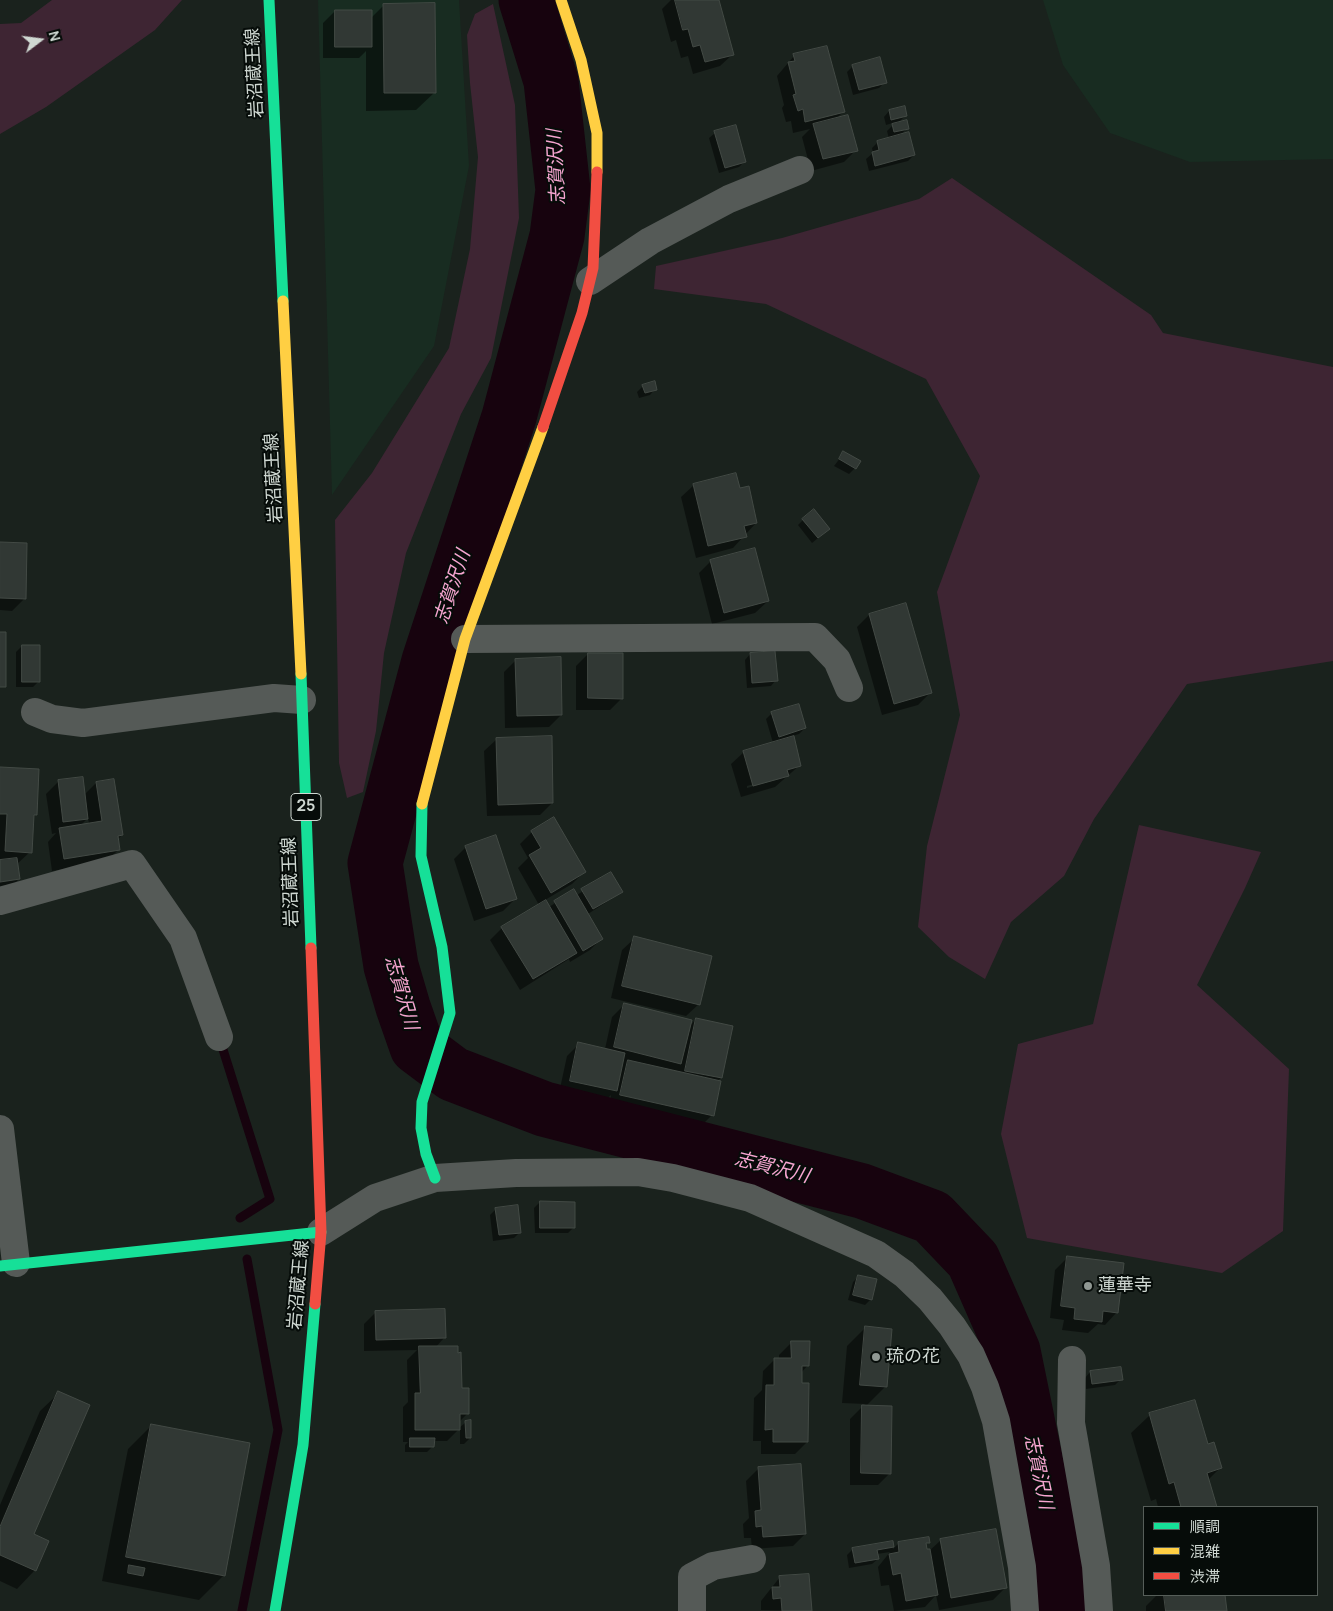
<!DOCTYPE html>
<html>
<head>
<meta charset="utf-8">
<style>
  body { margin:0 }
  #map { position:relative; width:1333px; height:1611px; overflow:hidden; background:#1a221d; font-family:Manrope,"Noto Sans JP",sans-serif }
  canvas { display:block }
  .legend { position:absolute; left:1143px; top:1506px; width:175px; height:90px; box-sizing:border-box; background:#060c09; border:1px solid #565e59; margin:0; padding:6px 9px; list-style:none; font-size:15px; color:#cfd8d2 }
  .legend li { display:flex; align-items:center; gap:10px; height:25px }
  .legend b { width:25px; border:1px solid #565e59 }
  .north { position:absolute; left:15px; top:15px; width:50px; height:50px; -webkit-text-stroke:4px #060c09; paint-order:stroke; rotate:75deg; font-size:14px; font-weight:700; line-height:20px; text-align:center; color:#cfd8d2 }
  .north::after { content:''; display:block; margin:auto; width:18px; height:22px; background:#cfd8d2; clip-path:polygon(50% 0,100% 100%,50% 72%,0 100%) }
</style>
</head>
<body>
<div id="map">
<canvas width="1333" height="1611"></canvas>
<ul class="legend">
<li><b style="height:6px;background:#16e098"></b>順調</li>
<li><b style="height:6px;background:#ffcf43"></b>混雑</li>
<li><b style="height:6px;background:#f24e42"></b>渋滞</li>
</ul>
<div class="north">N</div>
</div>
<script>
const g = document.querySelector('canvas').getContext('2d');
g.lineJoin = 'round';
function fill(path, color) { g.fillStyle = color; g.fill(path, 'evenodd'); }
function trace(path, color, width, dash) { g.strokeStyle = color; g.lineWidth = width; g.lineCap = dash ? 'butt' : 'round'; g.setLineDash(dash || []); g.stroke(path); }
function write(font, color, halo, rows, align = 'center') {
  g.font = font + ' Manrope,"Noto Sans JP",sans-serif'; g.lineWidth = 4; g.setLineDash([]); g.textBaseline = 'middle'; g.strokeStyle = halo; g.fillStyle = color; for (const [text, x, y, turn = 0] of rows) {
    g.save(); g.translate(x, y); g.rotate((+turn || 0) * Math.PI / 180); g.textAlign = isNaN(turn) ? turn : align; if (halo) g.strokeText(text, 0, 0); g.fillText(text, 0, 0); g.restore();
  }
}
fill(new Path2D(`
  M318,0H459L469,166L434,346L332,495Z
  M1043,0H1333V159L1190,162L1110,133L1063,65Z`), '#182c21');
fill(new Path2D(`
  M52,0H182L155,30L46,107L0,134V24L21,23Z
  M493,4L515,105L519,218L491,358L461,414L406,553L384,653L376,731L363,792L347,798L339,763L335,520L372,473L449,348L470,249L478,157L470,83L467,35L475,14Z
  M952,178L1151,315L1163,333L1333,367V661L1187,684L1094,819L1064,876L1011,922L985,979L949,957L918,927L927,846L960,715L937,592L980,476L926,379L766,304L654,289L656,266L782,238L919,199Z
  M1139,825L1261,852L1245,888L1197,985L1289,1069L1283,1231L1222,1273L1027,1238L1001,1134L1018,1044L1093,1024Z`), '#3e2533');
fill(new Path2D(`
  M671,0H718L733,54L720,66L693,74L688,56L681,58L676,40L671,42L662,9Z
  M384,5L435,92L416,110L366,111V51L359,58H323V23L335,11L371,18Z
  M794,56L844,111L836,119L856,150L844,162L811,171L802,137L810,129L793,133L791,121L786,122L782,108L784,105L777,76Z
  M853,66L885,82L879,88L853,95L847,72Z
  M889,111L906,115L897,124L907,128L900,136L914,155L908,161L869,171L866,159L873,153L872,148L878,142L889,139L887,131L896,122L886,125L884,117Z
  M715,133L745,161L739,167L719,173L709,138Z
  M643,386L655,389L650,395L639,398L637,392Z
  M844,453L855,468L849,474L834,466Z
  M694,485L739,490L756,523L733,548L696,558L681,497Z
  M803,520L823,534L812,543L798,525Z
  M0,543L24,599L12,611L0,610Z
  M711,561L768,601L755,613L712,624L699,573Z
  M869,615L930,693L918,705L882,715L857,627Z
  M22,646L39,681L33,687H16V652Z
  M588,654L622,698L610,710H576V666Z
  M750,654L776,680L771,686L747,688L745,660Z
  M516,660L561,715L549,727L505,728L504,672Z
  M772,713L805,728L799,734L792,736L800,765L775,787L741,797L731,764L744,752L773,743L766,719ZM783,776L779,779L747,788V786Z
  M497,739L552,803L540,815L487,816L484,751Z
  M0,768L36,815L32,818L30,852L17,864L19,879L13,885L0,886Z
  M113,781L122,835L117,840L119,849L106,862L52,871L48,842L56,833L52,834L46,794L58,782L84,795L96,783ZM88,818L89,824L80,826Z
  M532,832L584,872L572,884L545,900L549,907L574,891L577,895L611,873L622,892L588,914L602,938L590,950L570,962L569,959L520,990L490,940L502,928L539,905L518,868L528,858L520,844Z
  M466,847L515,899L503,911L474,921L454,859Z
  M635,938L699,1004L686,1016L611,998L622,950Z
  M624,1005L689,1027L696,1019L721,1078L717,1081L712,1115L700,1127L609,1107L611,1095L603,1103L559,1093L567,1056L579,1044L605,1049L612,1017Z
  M540,1202L574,1227L568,1233H535L534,1208Z
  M496,1209L520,1232L514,1238L493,1241L490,1215Z
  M1067,1258L1117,1312L1105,1325L1098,1324L1088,1333L1062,1330L1064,1320L1050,1318L1055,1270Z
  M859,1276L871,1299L865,1305L848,1300L853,1282Z
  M376,1312L444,1338L435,1348L461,1390L468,1413L459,1422V1428L466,1422L470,1438L464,1444H460V1428L447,1441H433V1446L427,1452H405V1445L408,1442H403V1407L408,1402L407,1360L417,1350L364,1351V1324Z
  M865,1328L886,1386L866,1406L890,1473L878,1485H850V1419L865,1404L842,1403L847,1346Z
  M791,1343L808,1365L801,1373L807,1442L795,1454H761V1441H753L754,1398L762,1390L763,1371L775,1359H779V1355Z
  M1090,1372L1121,1379L1115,1385L1086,1389L1085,1378Z
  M59,1393L32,1535L35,1570L17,1589L0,1581V1505L40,1411Z
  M1150,1415L1207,1446L1220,1468L1208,1480L1216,1507H1158L1156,1499L1151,1501L1131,1433Z
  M152,1425L248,1444L223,1576L199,1600L102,1581L128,1449Z
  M759,1468L805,1534L793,1546L752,1549L751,1538H744L743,1524L749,1518L746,1481Z
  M940,1541L1005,1588L993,1600L939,1610L936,1595L925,1607L894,1611L889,1585L881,1586L878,1567L890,1552L877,1554L878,1559L872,1564L849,1568L847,1555L853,1549L892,1542L893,1549L898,1544L928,1542L925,1545L926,1551H929Z
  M780,1577L811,1611L761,1610V1601Z
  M1157,1595H1224L1225,1611H1146V1606Z`), '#0007');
trace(new Path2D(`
  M220,1040L270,1199L240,1218
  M242,1611L278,1430L247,1259`), '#17030e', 9);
trace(new Path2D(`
  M526,0L551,81L563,190L557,236L509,417L429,661L375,863L391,966L403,1007L417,1047L453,1074L544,1109L862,1191L932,1217L973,1260L1013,1351L1062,1591L1064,1611`), '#17030e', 55);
const building = new Path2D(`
  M675,0H719L734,55L705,62L700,45L693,47L688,29L683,30Z
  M435,3L436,93H384L383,4Z
  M335,10H372V47H335Z
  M827,46L845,112L805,122L803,109L798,111L793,95L796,94L788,62L795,61L793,54Z
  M880,57L887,83L859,90L852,65Z
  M905,106L907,116L891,120L889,110Z
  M848,115L858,151L823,159L813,124Z
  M907,120L909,129L894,132L892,124Z
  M736,125L746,162L725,168L714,131Z
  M909,132L915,155L875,166L872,152L879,150L877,141Z
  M655,381L657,390L645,393L642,385Z
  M843,451L861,461L856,469L839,459Z
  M736,473L740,488L749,486L757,523L744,526L747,537L708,546L693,484Z
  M814,509L830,529L818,538L802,519Z
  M0,542L27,543L26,599L0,598Z
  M755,548L769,601L724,613L710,560Z
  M906,603L932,693L894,704L869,614Z
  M0,632H6V687H0Z
  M22,645H40V682H22Z
  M775,651L778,681L752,683L750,653Z
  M588,653H623V699L588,698Z
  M561,657L562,715L517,716L515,659Z
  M799,704L806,728L779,737L771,712Z
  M552,736L553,803L498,805L496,738Z
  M794,736L801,766L787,770L789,776L753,786L743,751Z
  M0,767L39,769L37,815H34L32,853L5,851L7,814H0Z
  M83,777L88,819L63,822L58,780Z
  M114,779L123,835L118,836L120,850L64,859L59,828L102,821L96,782Z
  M554,817L586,872L551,893L529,855L541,848L531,831Z
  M496,835L517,899L486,909L465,846Z
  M17,858L20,879L0,882V860Z
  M611,872L623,892L593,909L581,889Z
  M574,889L603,939L583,951L554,901Z
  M546,900L577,953L533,979L501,927Z
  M634,936L712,956L700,1005L622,986Z
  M624,1003L692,1020L681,1064L614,1047Z
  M696,1018L733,1026L722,1078L685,1071Z
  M578,1042L625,1053L617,1091L570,1081Z
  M628,1060L721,1081L714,1116L620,1095Z
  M540,1201L575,1202V1228H540Z
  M518,1205L521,1233L499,1235L495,1208Z
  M1067,1256L1124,1263L1118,1313L1103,1311L1102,1322L1074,1319L1075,1308L1061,1306Z
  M858,1275L877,1279L872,1300L853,1295Z
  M445,1309L446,1338L376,1340L375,1311Z
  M865,1326L892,1329L887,1387L860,1385Z
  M791,1341H810L809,1366H802V1383H809L808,1442H773V1429L765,1430L766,1385H774V1358H791Z
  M419,1346H458V1353L461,1352L462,1388H469V1414H460V1430H415V1393H420Z
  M1121,1367L1123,1380L1092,1384L1090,1371Z
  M58,1391L90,1405L34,1534L49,1541L36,1571L0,1555V1527Z
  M1195,1400L1208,1444L1214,1442L1222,1468L1207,1473L1217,1507H1181L1174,1482L1169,1484L1149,1413Z
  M862,1405L892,1406L891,1474L861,1473Z
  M471,1420V1438H466L465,1421Z
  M151,1424L250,1443L225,1576L126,1557Z
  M410,1438H435L434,1447H410Z
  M801,1464L806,1534L763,1537L762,1526L756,1527L755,1511L761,1510L758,1467Z
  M996,1529L1007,1588L951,1598L940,1539Z
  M929,1537L930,1543H926L927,1549H930L938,1595L906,1601L901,1573L893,1575L889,1554L899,1552L898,1542Z
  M893,1541L894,1547L877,1550L879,1559L855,1563L852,1548Z
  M129,1565L145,1568L143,1576L128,1573Z
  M809,1574L812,1611H782L781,1598L773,1599L772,1587H780L779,1576Z
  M1164,1595H1225L1227,1611H1166Z`);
fill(building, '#313834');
trace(building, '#434a45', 1);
trace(new Path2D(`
  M590,281L650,241L729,199L800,170
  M465,639L815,637L837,660L849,688
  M35,712L52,719L83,723L274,698L302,700
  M0,901L132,864L183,938L219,1037
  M0,1129L16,1263
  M321,1232L375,1198L435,1178L516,1173L638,1172L673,1178L750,1198L876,1254L904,1274L930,1299L952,1326L971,1355L985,1387L996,1421L1022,1567L1025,1611
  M1072,1360L1071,1423L1096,1566L1099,1611
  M692,1611V1577L713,1566L752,1559`), '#555a57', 28);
trace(new Path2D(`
  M269,0L283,301
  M301,674L311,948
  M422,804L421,856L442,947L450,1013L422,1102L421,1128L426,1154L435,1178
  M0,1266L321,1232
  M275,1611L303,1445L315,1304`), '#16e098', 11);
trace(new Path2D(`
  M561,0L581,60L597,133V172
  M283,301L301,674
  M422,804L465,639L543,427`), '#ffcf43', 11);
trace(new Path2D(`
  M543,427L582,313L593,268L597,172
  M311,948L321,1232L315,1304`), '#f24e42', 11);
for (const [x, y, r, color] of [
  [1088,1286,5,"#909893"],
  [876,1357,5,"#909893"]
]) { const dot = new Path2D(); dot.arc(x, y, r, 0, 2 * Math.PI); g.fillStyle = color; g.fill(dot); trace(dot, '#060c09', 2); }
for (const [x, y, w] of [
  [306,807,30]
]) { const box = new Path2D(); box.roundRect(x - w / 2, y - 13.5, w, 27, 4); g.fillStyle = '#060c09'; g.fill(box); trace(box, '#cfd8d2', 1); }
write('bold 16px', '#cfd8d2', null, [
  ["25",306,807]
]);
write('18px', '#cfd8d2', '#060c09', [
  ["岩沼蔵王線",255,73,-93],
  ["岩沼蔵王線",274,478,-93],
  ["岩沼蔵王線",291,882,-92],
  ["岩沼蔵王線",299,1285,-85]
]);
write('18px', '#cfd8d2', '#060c09', [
  ["蓮華寺",1098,1286],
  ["琉の花",886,1357]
], 'left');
write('italic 19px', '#f6a5d0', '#060c09', [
  ["志賀沢川",557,167,-93],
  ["志賀沢川",453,587,-72],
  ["志賀沢川",401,993,74],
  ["志賀沢川",772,1168,14],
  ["志賀沢川",1038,1472,78]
]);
</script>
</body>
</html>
